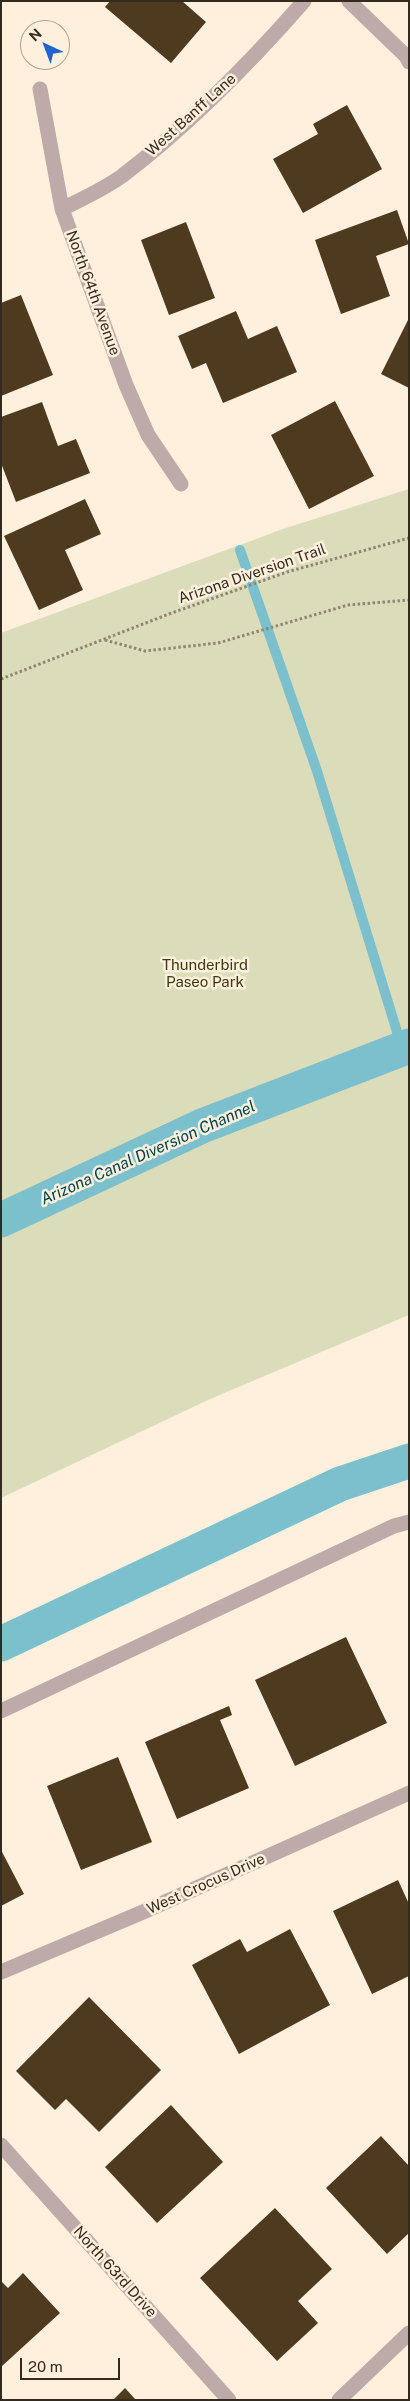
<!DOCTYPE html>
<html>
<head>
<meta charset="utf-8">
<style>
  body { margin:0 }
  #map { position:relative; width:410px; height:2401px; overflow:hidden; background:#fef0dd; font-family:"Public Sans",sans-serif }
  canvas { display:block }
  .frame { position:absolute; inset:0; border:2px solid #342b1f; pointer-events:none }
  .north { position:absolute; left:20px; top:20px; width:50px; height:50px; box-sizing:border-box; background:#fef0dd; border:1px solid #ada191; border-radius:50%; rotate:317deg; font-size:14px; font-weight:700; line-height:20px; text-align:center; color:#342b1f }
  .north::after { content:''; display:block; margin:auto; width:18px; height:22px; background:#2063cf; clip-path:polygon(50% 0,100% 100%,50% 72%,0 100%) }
  .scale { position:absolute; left:20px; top:2358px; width:100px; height:22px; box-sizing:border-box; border:2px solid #342b1f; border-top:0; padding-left:6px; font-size:15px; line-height:18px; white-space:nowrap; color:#342b1f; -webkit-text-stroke:4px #fef0dd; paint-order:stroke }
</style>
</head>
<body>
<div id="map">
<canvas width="410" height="2401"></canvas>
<div class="frame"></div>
<div class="north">N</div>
<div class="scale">20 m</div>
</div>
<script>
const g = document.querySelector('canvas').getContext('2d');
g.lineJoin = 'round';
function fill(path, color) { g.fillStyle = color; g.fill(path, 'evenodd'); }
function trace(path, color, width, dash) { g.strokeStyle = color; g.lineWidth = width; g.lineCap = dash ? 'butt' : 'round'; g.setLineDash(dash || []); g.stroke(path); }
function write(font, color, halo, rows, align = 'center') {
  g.font = font + ' "Public Sans",sans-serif'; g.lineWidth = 5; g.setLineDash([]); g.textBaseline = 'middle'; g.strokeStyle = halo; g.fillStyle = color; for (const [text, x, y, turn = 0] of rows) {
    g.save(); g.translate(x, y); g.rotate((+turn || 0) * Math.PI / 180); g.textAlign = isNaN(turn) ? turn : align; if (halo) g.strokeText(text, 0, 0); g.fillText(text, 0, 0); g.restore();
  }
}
fill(new Path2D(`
  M409,489V1315L210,1399L1,1498V633L283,529Z`), '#dadcba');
trace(new Path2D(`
  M240,550L317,771L402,1048`), '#7bc0cc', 10);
trace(new Path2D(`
  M1,1220L202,1126L409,1046
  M1,1644L340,1484L409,1461`), '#7bc0cc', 35);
fill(new Path2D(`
  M110,1H182L206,22L171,63L105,7Z
  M347,105L382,169L303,213L273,159L318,134L313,124Z
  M397,210L409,244L376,256L390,296L341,314L315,240Z
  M186,222L215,298L169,315L141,240Z
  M21,295L53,375L1,396V303Z
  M236,311L248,339L277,326L297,372L223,403L206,363L192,369L178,336Z
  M409,318V388L381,374Z
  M335,401L374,476L309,509L271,435Z
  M42,402L58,446L76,439L90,473L16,502L1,463V417Z
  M85,499L101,534L65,550L83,590L39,610L4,536Z
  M346,1637L387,1723L295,1766L255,1680Z
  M229,1706L232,1715L220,1720L249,1788L177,1819L145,1742Z
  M118,1757L152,1842L81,1870L47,1786Z
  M1,1850L24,1894L1,1906Z
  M398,1880L409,1904V1976L372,1994L333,1911Z
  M290,1929L330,2005L239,2054L192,1965L240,1939L247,1952Z
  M89,1997L161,2070L99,2132L66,2099L55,2110L16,2071Z
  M171,2105L223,2162L157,2223L105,2167Z
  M381,2136L409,2166V2233L387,2254L326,2188Z
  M275,2208L332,2269L298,2301L318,2323L277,2361L200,2278Z
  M23,2273L60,2313L1,2367V2281L8,2288Z
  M125,2388L136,2400H113Z`), '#4e3a1f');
trace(new Path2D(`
  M105,640L145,651L218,643L348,605L409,600
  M1,679L169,614L287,572L409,538`), '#918576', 3, [2.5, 2.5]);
trace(new Path2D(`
  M1,1711L394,1526L409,1522`), '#beaba9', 15);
trace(new Path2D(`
  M349,1L406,56L409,62
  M40,89L62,209L126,385L148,435L181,484
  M62,209C82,199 104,189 122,176C189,125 249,64 304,1
  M1,1972L143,1912L409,1793
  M1,2145L229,2400
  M339,2400L409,2333`), '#beaba9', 15);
write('15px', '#342b1f', '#fef0dd', [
  ["West Banff Lane",191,115,-42],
  ["North 64th Avenue",93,293,70],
  ["Arizona Diversion Trail",252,574,-19],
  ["West Crocus Drive",206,1884,-24],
  ["North 63rd Drive",115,2272,48]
]);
write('15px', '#3a3b12', '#fef0dd', [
  ["Thunderbird",205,965],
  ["Paseo Park",205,982]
]);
write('italic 16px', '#00424c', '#fef0dd', [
  ["Arizona Canal Diversion Channel",148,1153,-24]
]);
</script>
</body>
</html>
